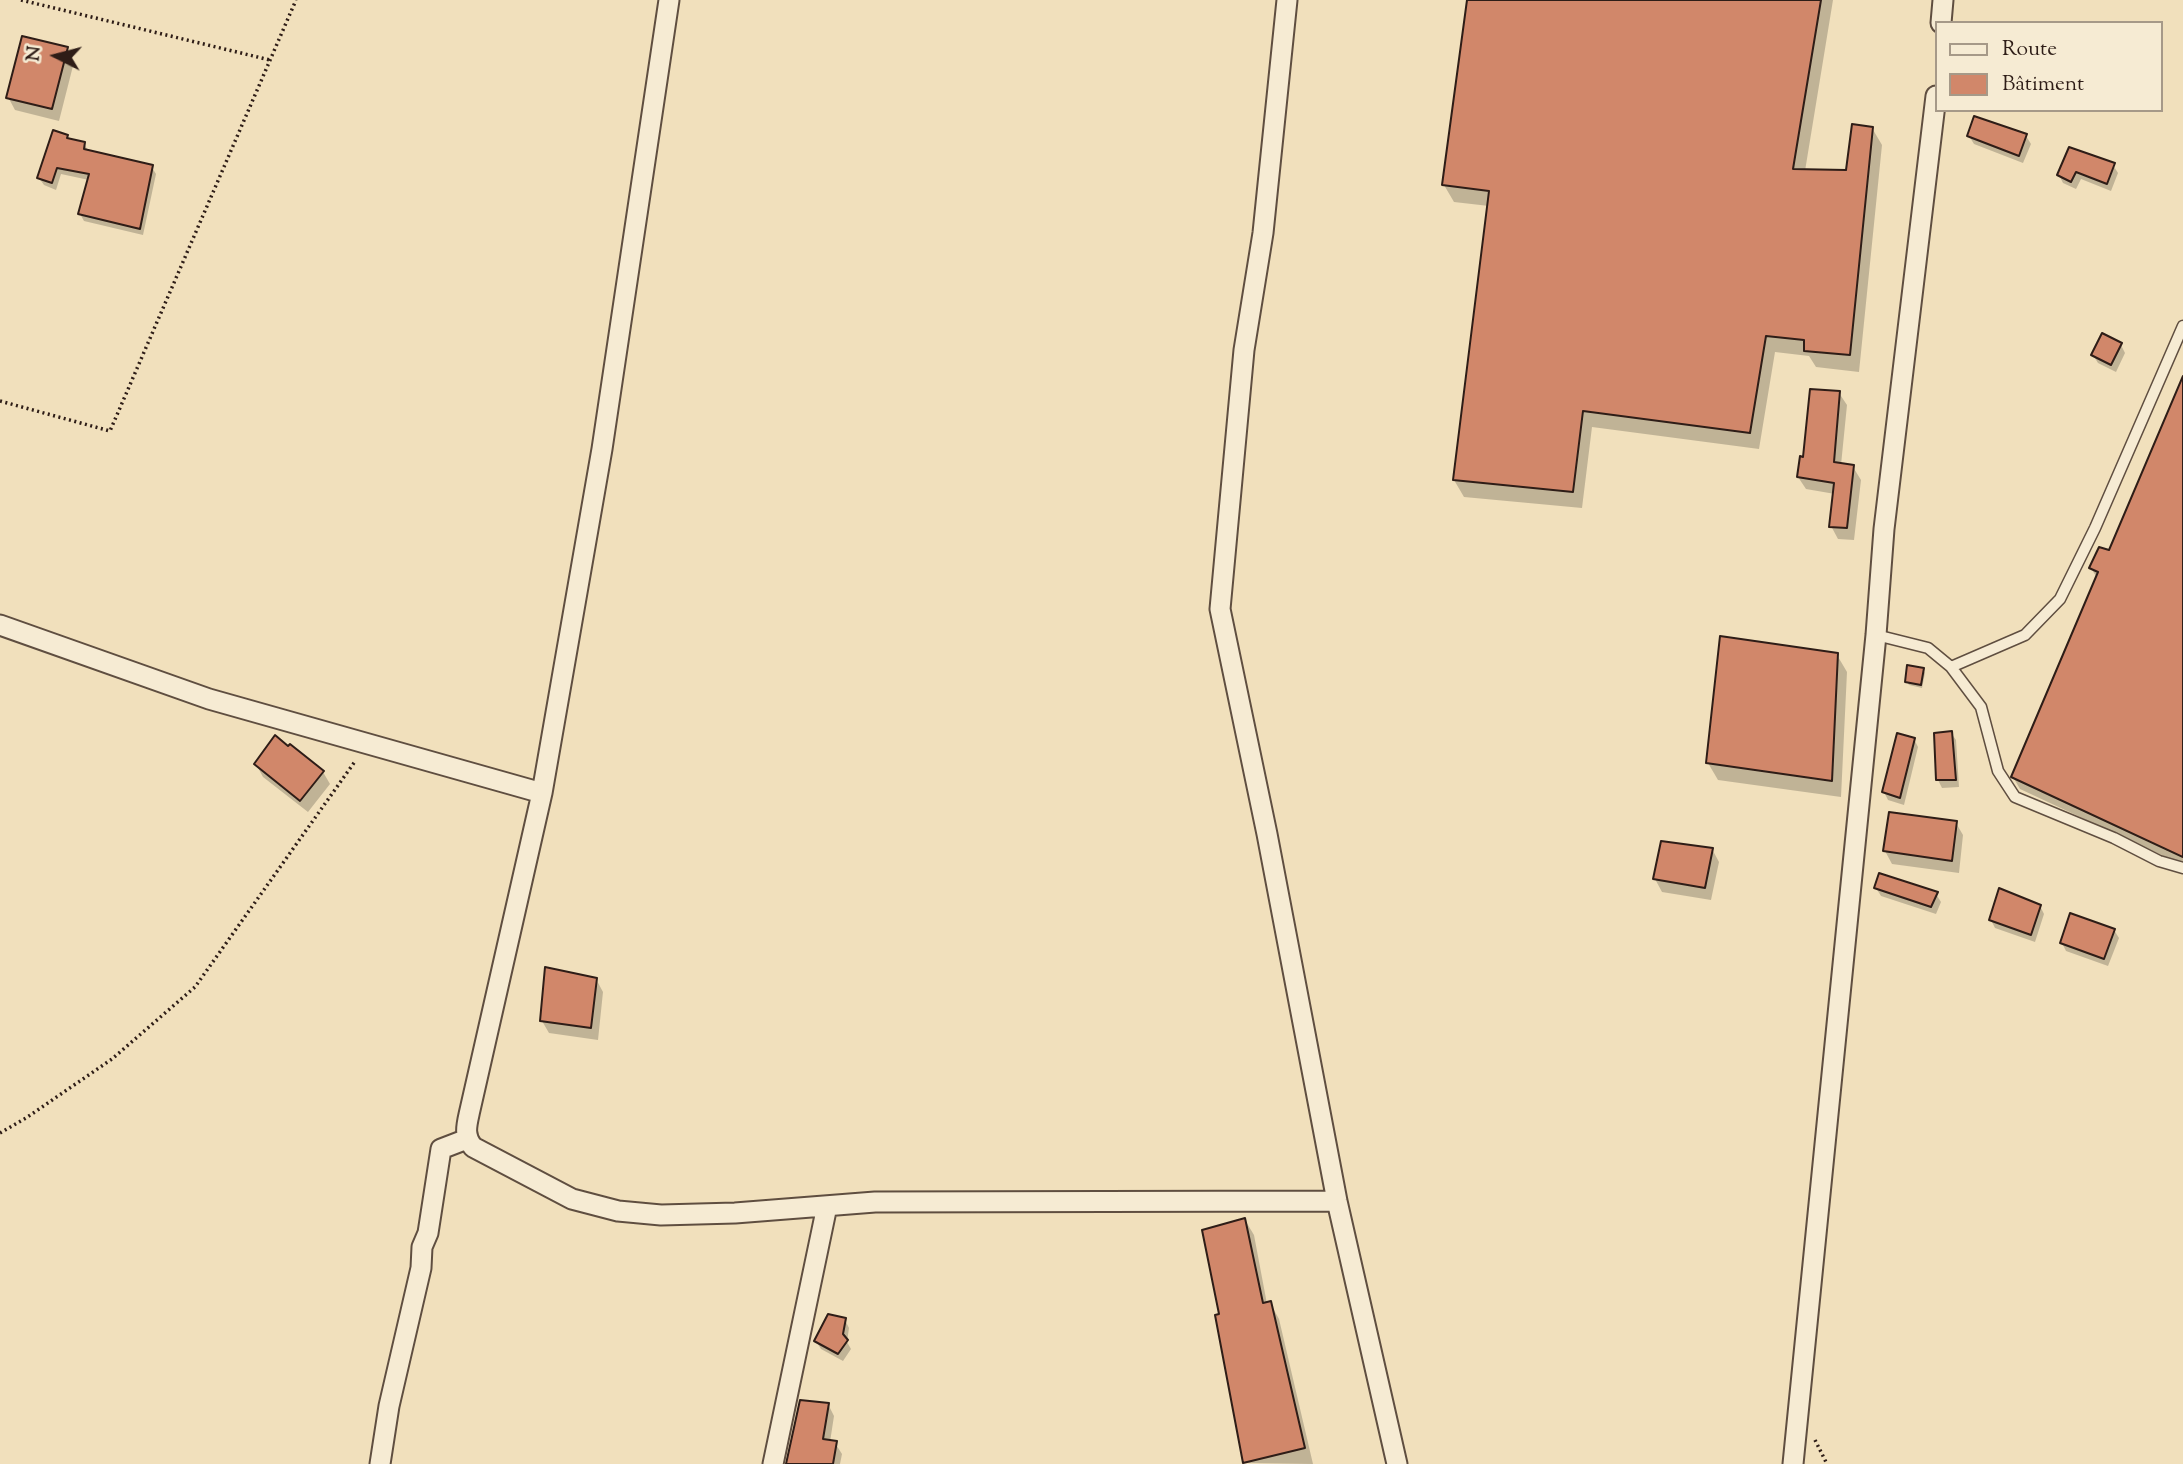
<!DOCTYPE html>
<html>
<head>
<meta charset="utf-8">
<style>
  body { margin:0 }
  #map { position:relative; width:2183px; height:1464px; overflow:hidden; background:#f1e0bc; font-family:"Sorts Mill Goudy",serif }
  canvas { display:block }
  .legend { position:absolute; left:1935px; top:21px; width:228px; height:91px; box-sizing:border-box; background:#f6ebd3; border:2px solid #a69988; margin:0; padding:9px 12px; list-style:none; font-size:21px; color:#2e1d17 }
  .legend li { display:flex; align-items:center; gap:14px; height:35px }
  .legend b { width:35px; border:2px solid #a69988 }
  .north { position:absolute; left:21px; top:21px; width:70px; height:70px; -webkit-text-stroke:5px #f6ebd3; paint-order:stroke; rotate:276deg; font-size:19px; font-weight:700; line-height:28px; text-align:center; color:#2e1d17 }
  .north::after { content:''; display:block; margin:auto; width:24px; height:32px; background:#2e1d17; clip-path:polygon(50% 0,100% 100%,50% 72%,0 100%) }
</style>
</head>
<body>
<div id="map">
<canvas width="2183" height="1464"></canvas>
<ul class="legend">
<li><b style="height:9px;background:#f6ebd3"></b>Route</li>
<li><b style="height:19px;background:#d1876a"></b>Bâtiment</li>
</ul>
<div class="north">N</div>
</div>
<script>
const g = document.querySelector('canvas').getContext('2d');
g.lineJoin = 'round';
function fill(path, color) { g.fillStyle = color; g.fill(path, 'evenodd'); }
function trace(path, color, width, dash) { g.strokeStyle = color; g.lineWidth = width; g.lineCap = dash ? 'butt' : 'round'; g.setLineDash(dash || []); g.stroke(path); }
fill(new Path2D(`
  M1469,0H1833L1805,171H1847L1872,128L1882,145L1859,372L1816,367L1809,356L1775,352L1759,449L1592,427L1582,508L1464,497L1454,480L1489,206L1454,202L1444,185Z
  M67,49L74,62L59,121L15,110L8,97Z
  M67,136L69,140L84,144L89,152L151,166L156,174L143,235L84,221L80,214L89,180L61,174L56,190L44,185L39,178Z
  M1969,136H2026L2031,144L2023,163L1974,144Z
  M2113,165L2118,173L2111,191L2081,179L2076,189L2063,183L2059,175Z
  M2121,345L2125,353L2116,372L2098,363L2093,355Z
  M2183,381V865L2020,789L2013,777L2097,578L2091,568L2110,552Z
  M1839,393L1847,405L1841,465L1853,467L1861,480L1854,540L1838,539L1831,526L1835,494L1806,489L1798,477L1805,459Z
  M1837,655L1847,672L1841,797L1718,780L1708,763Z
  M1923,669L1925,673L1922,688L1909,685L1907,682Z
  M1951,733L1956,740L1959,787L1942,788L1938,780Z
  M1914,739L1918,747L1904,805L1888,800L1884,792Z
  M256,764L323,772L330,784L308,812L263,777Z
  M1956,823L1963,835L1959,873L1892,864L1885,851Z
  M1712,849L1719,862L1711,900L1662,892L1655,879Z
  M1876,888L1936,894L1941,902L1936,914L1881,896Z
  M2040,906L2044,914L2035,942L1995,928L1991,920Z
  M2114,930L2119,938L2108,966L2066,951L2062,943Z
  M596,979L603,992L598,1040L549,1033L542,1021Z
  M1245,1220L1254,1235L1267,1304L1270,1303L1279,1319L1313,1464L1245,1463L1217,1316L1221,1315Z
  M845,1320L849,1328L847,1342L851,1349L843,1361L821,1349L816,1341Z
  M828,1404L834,1416L830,1442L835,1443L842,1454L840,1464H789Z`), '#0003');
const building = new Path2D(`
  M1467,0H1821L1793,169L1846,170L1852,124L1873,127L1850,355L1804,351V340L1766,336L1750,433L1583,411L1573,492L1453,480L1489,191L1442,185Z
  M22,36L68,47L52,109L6,98Z
  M1974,116L2027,134L2019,156L1967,136Z
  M53,130L68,135L67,138L85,142L84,149L153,165L140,229L78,214L89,174L57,168L52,183L37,178Z
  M2069,147L2115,163L2107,184L2076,172L2071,182L2057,175Z
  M2102,333L2122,343L2111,365L2091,355Z
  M2183,376V857L2011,777L2098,572L2089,568L2099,547L2109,550Z
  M1810,389L1840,391L1834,462L1854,465L1847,528L1829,527L1834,483L1797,477L1800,456L1803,457Z
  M1720,636L1838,653L1832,781L1706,763Z
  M1907,665L1924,668L1921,685L1905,682Z
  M1952,731L1956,780H1936L1934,733Z
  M1897,733L1915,738L1900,798L1882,792Z
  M275,735L288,746L290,744L324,771L300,801L254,764Z
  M1889,812L1957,821L1952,861L1883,851Z
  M1661,841L1713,848L1705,888L1653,879Z
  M1879,873L1938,892L1931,907L1874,888Z
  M1999,888L2041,905L2031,935L1989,920Z
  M2070,913L2115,929L2104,959L2060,943Z
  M545,967L597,978L591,1028L540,1021Z
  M1245,1218L1263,1303L1271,1301L1305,1448L1243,1463L1215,1315L1219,1314L1202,1230Z
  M828,1314L846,1318L843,1334L848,1340L838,1354L814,1341Z
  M800,1400L829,1403L823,1439L837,1441L833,1464H786Z`);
fill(building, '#d1876a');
trace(building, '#2e1d17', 2);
const lane = new Path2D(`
  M1876,635L1928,648L1951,667L1981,707L1998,771L2015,797L2114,838L2159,861L2183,868
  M1951,667L2025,635L2060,599L2095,528L2183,326`);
const street = new Path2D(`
  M669,0L602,449L542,793L470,1110C467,1124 463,1135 473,1147L572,1199L618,1211L661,1215L735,1213L875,1202L1337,1201
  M1287,0L1263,233L1244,350L1220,609L1267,834L1337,1201L1397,1464
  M1941,23L1943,0
  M0,625L209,699L542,793
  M380,1464L389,1406L421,1268L422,1247L428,1233L441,1149L467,1139
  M773,1464L827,1206
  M1793,1464L1876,635L1884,529L1936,96`);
trace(lane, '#5f4e40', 13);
trace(street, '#5f4e40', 23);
trace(new Path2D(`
  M21,0L270,60
  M0,401L110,431L296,0
  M0,1133L26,1118L112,1059L195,987L356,760
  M1815,1440L1827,1464`), '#2e1d17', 3.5, [2, 3.5]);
trace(lane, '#f6ebd3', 10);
trace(street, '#f6ebd3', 19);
</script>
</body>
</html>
